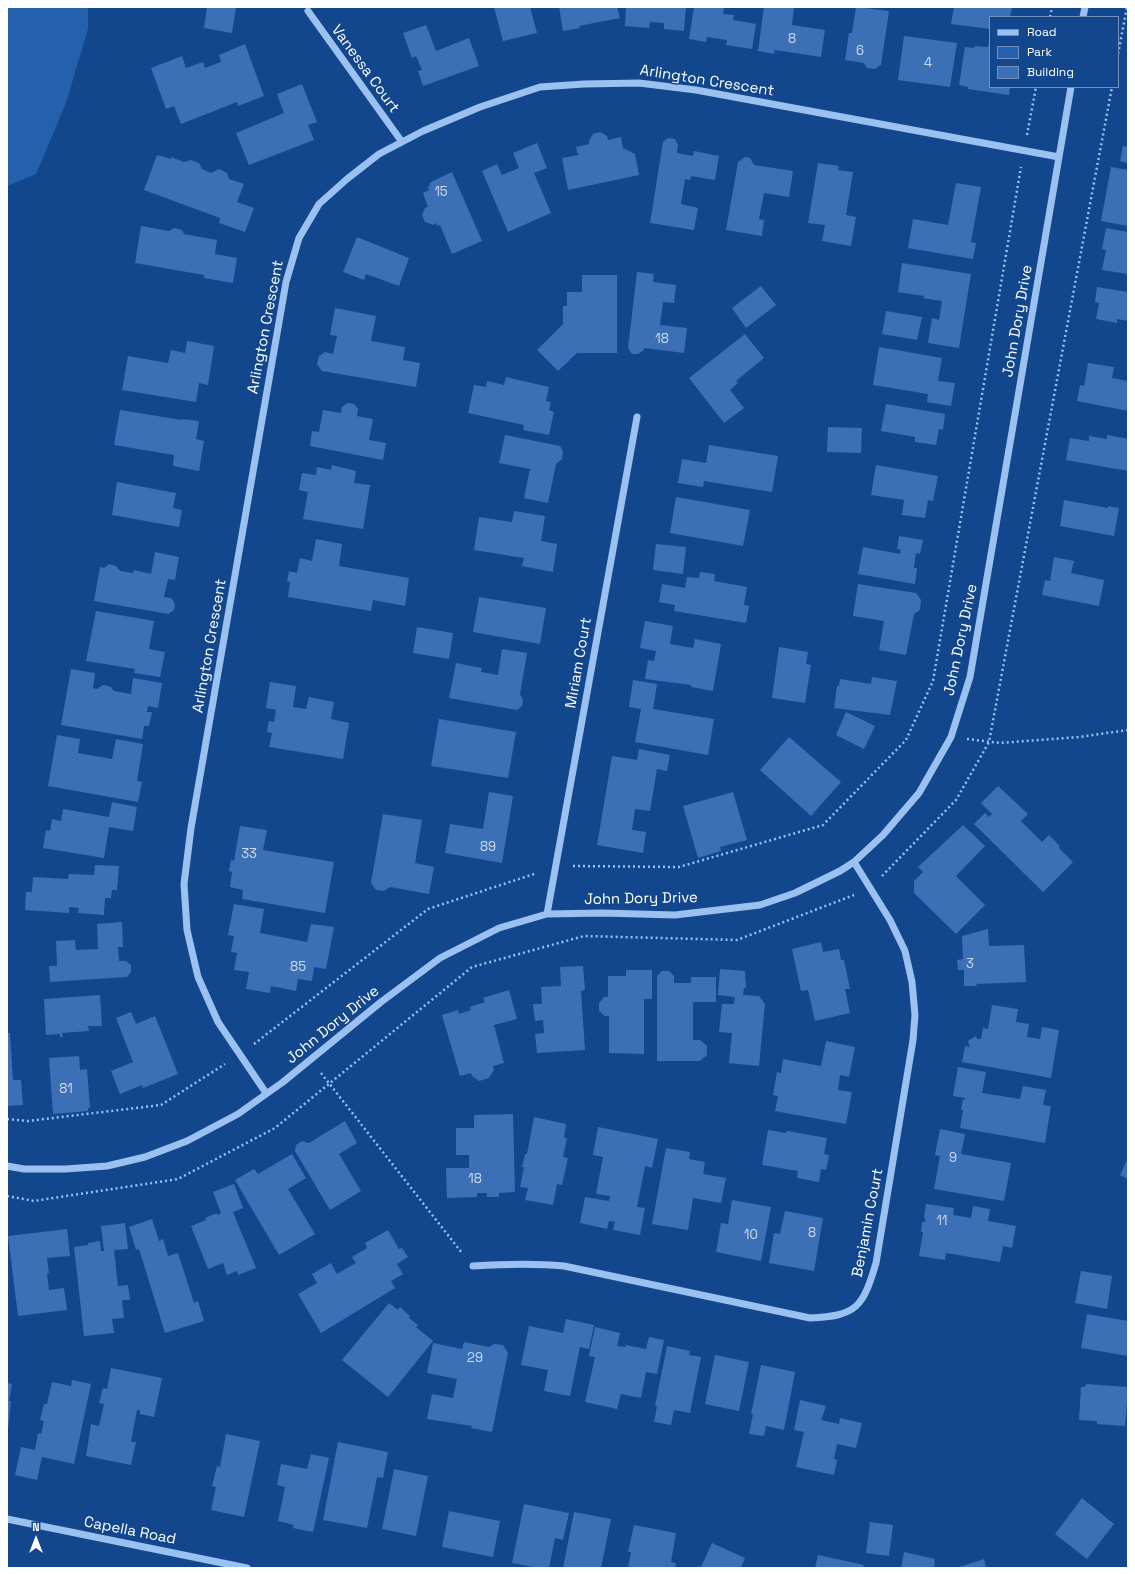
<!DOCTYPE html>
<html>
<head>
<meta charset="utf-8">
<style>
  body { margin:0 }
  #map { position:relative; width:1135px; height:1575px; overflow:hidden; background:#12478d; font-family:"Space Grotesk",sans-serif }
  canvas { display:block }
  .frame { position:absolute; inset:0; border:8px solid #fff; pointer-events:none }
  .legend { position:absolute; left:989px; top:16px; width:130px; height:72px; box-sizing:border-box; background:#12478d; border:1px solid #7191bb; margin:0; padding:5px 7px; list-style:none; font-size:12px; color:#fff }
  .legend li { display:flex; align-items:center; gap:8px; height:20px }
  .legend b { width:20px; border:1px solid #7191bb }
  .north { position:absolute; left:16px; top:1519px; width:40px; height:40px; -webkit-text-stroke:3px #12478d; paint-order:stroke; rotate:0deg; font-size:11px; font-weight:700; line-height:16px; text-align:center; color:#fff }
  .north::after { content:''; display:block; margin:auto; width:14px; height:18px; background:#fff; clip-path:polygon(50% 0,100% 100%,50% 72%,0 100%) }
</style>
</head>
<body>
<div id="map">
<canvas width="1135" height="1575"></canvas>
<div class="frame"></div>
<ul class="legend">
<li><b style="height:5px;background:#9bc1f1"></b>Road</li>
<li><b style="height:11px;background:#2460ac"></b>Park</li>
<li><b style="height:11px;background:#3b70b7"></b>Building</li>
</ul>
<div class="north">N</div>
</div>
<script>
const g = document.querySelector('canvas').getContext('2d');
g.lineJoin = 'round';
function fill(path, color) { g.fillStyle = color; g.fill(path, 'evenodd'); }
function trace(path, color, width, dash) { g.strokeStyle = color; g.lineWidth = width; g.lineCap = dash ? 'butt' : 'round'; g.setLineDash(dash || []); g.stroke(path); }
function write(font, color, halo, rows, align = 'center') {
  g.font = font + ' "Space Grotesk",sans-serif'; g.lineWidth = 3; g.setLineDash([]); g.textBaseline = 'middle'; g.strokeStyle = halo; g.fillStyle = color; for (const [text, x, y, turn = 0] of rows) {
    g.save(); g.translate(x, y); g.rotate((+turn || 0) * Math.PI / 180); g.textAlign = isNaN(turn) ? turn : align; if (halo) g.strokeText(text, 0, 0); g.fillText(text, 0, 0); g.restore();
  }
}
fill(new Path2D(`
  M7,7H88V29L66,103L36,174L7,186Z`), '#2460ac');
fill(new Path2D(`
  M207,7H236L232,33L204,28Z
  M494,7H530L537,33L503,41Z
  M559,7H617L620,18L579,26L580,28L563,31Z
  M626,7H686L684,31L664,29V23L650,22L649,28L625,26Z
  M694,7H724L723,14L734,15L733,20L756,24L752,49L726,45L727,40L707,37L706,42L689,39Z
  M764,7H794L792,25L825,30L821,57L775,50L774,54L758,51Z
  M856,7L889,11L881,65L875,69L867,68L864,63L845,60L849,33H852Z
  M954,7H1012L1010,17H990V29L951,24Z
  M426,25L436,51L469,38L479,66L423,86L418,71L422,70L416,56L412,58L403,33Z
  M904,36L957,43L950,87L898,80Z
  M989,43L990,87H1010L1009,95L968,89V87L959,85L965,47L974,48L975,46L988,47Z
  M245,44L264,96L238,106L237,102L181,124L174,106L166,109L151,68L182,56L186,68L203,62L205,68L221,62L219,55Z
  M302,84L317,122L308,125L314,140L249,165L236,133L284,113L277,94Z
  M600,132L607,136L608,140L621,137L623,148L635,154L639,175L568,190L562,158L578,155L576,147L589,144V141L593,134Z
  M668,138L675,139L678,145L677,153L693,156L694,151L719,156L715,180L691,176L690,180L685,179L681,204L698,208L694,230L650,223L663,142Z
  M537,143L547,168L534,173L551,213L508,232L482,171L497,164L502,175L519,168L513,153Z
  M1123,146L1128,147V163L1120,161Z
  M157,155L171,159V157L184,162L191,160L199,163L202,169L211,173L219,169L227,173L229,179L244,184L237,202L254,208L245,232L219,223L220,218L144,190Z
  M745,157L750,158L754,165L793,171L789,197L764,193L759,219L764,220L762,236L726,230L738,162Z
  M818,163L839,166L838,170L853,172L846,215L856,217L851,246L822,241L825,225L808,223Z
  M1111,167L1128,170V226L1101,221Z
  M452,172L482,241L452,254L440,225L437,226L436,223L433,225L425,222L422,215L425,208L428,207L423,193L429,190L428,188L431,182Z
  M956,183L981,187L971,242L976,243L973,259L908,248L913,219L948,225Z
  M141,226L169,231L174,228L182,230L184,234L217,240L215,254L237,258L233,283L204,278V275L135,263Z
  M1106,228L1128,232V274L1102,270L1106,250L1102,249Z
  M357,237L409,258L399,286L366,274L364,280L343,272Z
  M902,263L971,274L959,348L928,343L932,318L939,320L942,301L923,298L924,296L898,292Z
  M637,272L654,274L653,282L676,285L674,303L663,302L660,325L687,328L684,353L644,348V350L638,354H632L628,348Z
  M582,275H617V353H577L558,371L537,350L563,324V306H567V292H582Z
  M761,286L776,305L746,328L732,308Z
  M1097,287L1128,292V321L1117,319V323L1096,319L1099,303L1095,302Z
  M335,308L376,316L371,341L405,347L403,360L420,363L416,387L322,371L317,364L319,356L325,352L333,354L337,336L330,335Z
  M886,311L922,317L917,340L882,334Z
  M745,334L764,358L736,381L738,383L730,390L744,408L724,423L689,378Z
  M187,341L214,346L208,385L199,383L196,402L122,390L128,356L168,363L171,350L185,353Z
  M879,347L942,358L938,381L955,383L951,406L927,402L928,394L873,385Z
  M1088,363L1114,367L1112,378L1128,381V411L1077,401L1080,385L1084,386Z
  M506,377L549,387L546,401L551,402L549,410L554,412L549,435L523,430L524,425L468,413L474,385L486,387L487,381L504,385Z
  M348,403L354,404L358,409L357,416L373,419L369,440L386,443L383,460L310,446L312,431L319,432L323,410L341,413L342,407Z
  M886,404L945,414L943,430L939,429L936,445L915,442V437L881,431Z
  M120,410L182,420V419L199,421L196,439L204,441L199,471L173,466L174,455L114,445Z
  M828,427L862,428L861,453L827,452Z
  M505,435L560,446L563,451L562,459L556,464L548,503L524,498L530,469L499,463Z
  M1107,435L1128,439V471L1066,460L1070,438L1089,441V436L1107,439Z
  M709,445L778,456L772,492L704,481L703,487L678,483L682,459L706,463Z
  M332,465L356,471L354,483L370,485L363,529L303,519L308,492L299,490L302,473L316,475L317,467L331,470Z
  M876,465L938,476L933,501L928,500L925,518L902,515L904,500L871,495Z
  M117,482L176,493L173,508L182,510L179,527L112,515Z
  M676,497L750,510L743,546L670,533Z
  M1064,500L1108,508V506L1119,508L1114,536L1060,526Z
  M514,511L545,516L541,541L557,544L553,572L522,566L524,558L474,550L479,517L512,522Z
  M899,536L923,540L920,554L916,553L914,568H917L915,584L858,574L863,547L900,554L901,550L897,549Z
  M316,539L342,544L339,566L409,578L405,606L373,600L371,611L288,597L290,582L287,581L289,571L297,573L300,558L312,561Z
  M656,544L686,547L683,574L653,570Z
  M155,552L179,557L175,580L168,579L164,597L171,598L175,604L174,610L168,614L94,601L100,567L104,568L109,564L116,566L120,571L133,573L134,570L151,574Z
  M1054,557L1074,561L1071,573L1104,580L1099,606L1042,595L1045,580L1050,581Z
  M700,572L715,574L714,581L747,587L744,605L749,606L746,623L674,611L675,605L659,602L662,584L685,588L687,577L699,578Z
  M858,584L916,593L921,600L920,610L914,614L906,655L879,650L884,621L853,616Z
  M479,597L546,608L540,644L473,632Z
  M96,611L154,621L149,649L165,652L160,677L134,673L135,669L86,661Z
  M645,621L673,626L670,644L693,648L695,639L721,644L713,691L691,687V685L645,679L648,660L654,661L656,651L640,648Z
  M417,627L453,633L449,659L413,653Z
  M779,647L808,652L806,664L811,665L805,703L772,698Z
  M502,649L527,653L520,694L523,700L522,706L517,710L449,698L456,663L482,668L481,672L498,675Z
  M71,669L95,673L93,688L97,689L103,685L111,687L114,691L131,694L133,678L162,683L158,708L148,706L147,712H152L149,726H144L142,739L61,725Z
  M872,677L897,681L890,715L834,708L837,686H839L840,679L871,684Z
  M633,680L657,684L653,709L714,719L708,755L635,742L641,709L629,707Z
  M270,682L296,686L293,707L306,709L309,697L334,702L331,719L349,723L343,759L269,747L272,733L267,732L269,721L274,722L276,710L266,708Z
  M846,712L875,726L864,749L836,735Z
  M439,719L516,732L508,778L431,766Z
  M57,735L80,739L78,753L112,759L116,739L143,744L137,781L142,782L138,802L48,786Z
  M789,737L841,782L811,816L760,770Z
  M639,749L670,755L667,771L657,769L650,811L635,809L632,830L646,832L643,853L597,845L612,756L637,760Z
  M998,786L1028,814L1021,821L1042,842L1049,835L1060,846L1059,848L1073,862L1043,892L974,824L985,813L989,817L992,814L981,803Z
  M489,792L513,796L502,863L445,853L450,824L483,829Z
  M733,792L747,840L720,847L721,851L698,858L683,806Z
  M112,802L137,807L133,831L109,827L104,858L43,848L46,830L50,831L52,819L61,821L63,809L109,817Z
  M383,814L422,820L415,863L434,867L429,894L390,887L384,891L376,890L371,883Z
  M963,825L985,846L956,876L985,905L956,934L914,893V881L923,872L918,867Z
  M240,826L267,830L263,850L334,862L325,913L242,899L243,890L230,887L232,872L229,871L231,860L234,861Z
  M95,865L119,866L117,890H112L111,898H105L104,915L78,913L79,908L69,907V913L25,910L26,892H32L33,877L68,879L69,874L94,875Z
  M234,904L264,909L260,933L307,942L311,924L334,927L326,969L314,967L312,981L298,979L296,991L271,986L270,993L246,989L249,972L234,970L237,953L231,952L234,936L228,935Z
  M122,922L123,947H118L119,961H126L131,965V972L127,977L50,982L49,966H57L56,941L75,940L76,950L98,949L97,924Z
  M988,929L989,946L1024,945L1026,982L976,984L977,986H964V970H958L957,960L963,959L962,936Z
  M821,942L823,952L839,949L841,960H844L850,989H845L850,1013L815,1021L808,990L801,991L792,949Z
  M583,966L585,990L581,991L585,1050L537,1053L535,1034L544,1033L543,1020L535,1021L533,1004H542L541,987L561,986L560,967Z
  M720,969L745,971L746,988H744L743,995L759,996L765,1004L759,1066L729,1063L732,1033L719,1032L722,1004H734L735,997L718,995Z
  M626,970H652V999H644V1054L609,1053V1016H605L599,1011V1003L604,997H608V976H626Z
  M662,971H669L674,976V983H691V977H716V1002H693V1040H700L707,1046V1055L700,1061H657V976Z
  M509,990L517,1019L494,1025L504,1063L493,1066L494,1070L489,1078L479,1081L472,1076L471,1073L460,1076L442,1015L458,1010L459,1014L471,1010L470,1007L485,1002L483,998Z
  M100,995L102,1026H88L89,1031L62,1033L63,1037H60V1034L46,1035L44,999Z
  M992,1005L1018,1009L1016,1022L1029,1024L1027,1037L1040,1039L1042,1027L1059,1030L1051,1078L962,1062L965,1046L970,1047L968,1041L976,1036L977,1039H981L983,1028L988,1029Z
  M131,1012L136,1024L155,1016L178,1074L143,1088L142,1085L120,1094L111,1071L133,1062L116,1018Z
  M7,1033H10L13,1080H21L23,1105L7,1106Z
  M826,1041L855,1047L849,1077L840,1075L838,1090L852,1092L846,1124L775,1111L778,1096L773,1095L777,1072L781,1073L783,1059L821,1066Z
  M79,1056L80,1070L87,1069L90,1108H88V1111L53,1114L49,1058Z
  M958,1067L986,1072L982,1093L1020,1099L1023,1086L1046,1090L1043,1105L1051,1106L1045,1143L960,1128L963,1110H961L963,1099L965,1100V1098L953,1096Z
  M513,1114L515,1192L499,1193V1197H487V1193H477V1197L447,1198L446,1168H469V1155H456V1128H474V1115Z
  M534,1117L566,1124L564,1138H567L563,1157L568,1158L562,1185L557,1184L553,1205L525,1200L528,1188L520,1187L524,1167H522L525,1154H527Z
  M345,1121L357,1143L339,1154L361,1191L330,1210L295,1151L296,1145L302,1141L309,1143Z
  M598,1127L658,1139L652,1168L645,1166L637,1207L645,1208L640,1235L613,1230L615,1222L609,1221L607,1229L580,1223L585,1197L609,1201L610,1196L596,1194L603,1157L593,1155Z
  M940,1129L965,1134L961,1154L1011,1163L1004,1201L934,1189L940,1156L935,1155Z
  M768,1130L786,1133L787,1131L827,1138L824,1154L829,1155L826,1170L821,1169L819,1182L797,1178L798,1171L762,1165Z
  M666,1148L690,1152L689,1159L705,1162L703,1174L726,1178L721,1203L693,1198L688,1230L652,1224Z
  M292,1154L306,1178L288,1189L315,1234L279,1255L235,1180L254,1169L258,1174Z
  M1128,1158V1179L1120,1175Z
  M234,1184L243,1208L233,1212L256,1268L238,1275L237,1271L227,1275L223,1263L208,1269L191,1226L206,1220L205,1218L217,1213V1215L221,1213L213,1192Z
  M732,1200L771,1207L761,1261L716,1252L721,1223L728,1224Z
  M926,1204L954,1208L953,1215L971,1218L973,1206L990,1209L988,1221L1016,1226L1012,1248L1003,1246L1000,1262L946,1253L945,1260L919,1256L923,1232H921L922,1222H925V1218H924Z
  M785,1211L823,1218L814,1271L769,1263L774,1233L780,1234Z
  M152,1219L159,1241L163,1239L168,1256L178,1253L194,1303L198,1301L204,1321L165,1333L139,1249L136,1250L129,1227Z
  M125,1223L128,1249L114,1250L118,1286L128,1285L130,1300H122L124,1318L112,1319L114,1333L84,1336L74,1247L88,1245V1243L100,1241L101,1251H104L101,1226Z
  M67,1229L70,1256L47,1258L49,1273H47L49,1290L64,1288L67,1310L18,1316L8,1236Z
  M388,1230L399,1249L402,1248L408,1257L397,1264L403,1274L391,1281L395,1288L321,1333L298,1294L317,1283L312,1274L331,1263L337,1274L356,1263L352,1257L367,1248L365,1243Z
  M1081,1271L1112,1276L1107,1309L1075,1303Z
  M389,1303L398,1310L400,1307L410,1316L409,1318L418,1325L416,1327L433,1341L388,1397L342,1360Z
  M1087,1314L1128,1321V1356L1081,1348Z
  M566,1319L594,1325L589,1349L580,1347L570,1396L544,1391L548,1370L521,1365L529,1326L563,1333Z
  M595,1327L620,1333L617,1346L625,1347L626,1345L646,1349L649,1337L664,1340L657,1374L646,1372L641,1398L621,1394L617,1409L585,1402L595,1357L589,1356Z
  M464,1342L489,1347L494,1344L503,1345L508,1353L492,1432L471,1428L472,1426L427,1419L432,1394L453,1398L457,1379L427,1373L433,1343L462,1349Z
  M667,1346L690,1351L689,1355L701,1357L690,1413L674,1410L671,1425L654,1422L657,1406H655Z
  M715,1355L749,1362L739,1411L705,1404Z
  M761,1365L795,1372L784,1430L766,1426L764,1436L749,1434L753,1414H751Z
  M111,1368L162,1378L154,1417L140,1414V1410H137L131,1442H136L131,1465L86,1456L91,1424L99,1426L104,1404L99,1403L103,1388L107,1389Z
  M72,1380L91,1384L74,1464L42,1457L37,1480L15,1475L21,1447L35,1450L38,1433L41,1434L44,1421L40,1420L44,1404H47L52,1382L71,1386Z
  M7,1383L12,1384L9,1401H11L8,1430Z
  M1086,1384L1128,1387V1403H1127L1125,1426L1097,1424V1421L1079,1420L1081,1387H1085Z
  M800,1400L826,1406L821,1420L839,1424L840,1418L862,1423L856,1448L837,1444L834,1459L837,1460L834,1475L796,1467L804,1432L794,1430Z
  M226,1434L260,1441L244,1517L211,1510L216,1487L212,1486L217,1466L220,1467Z
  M338,1442L388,1452L383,1478L377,1477L367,1528L323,1520Z
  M311,1454L329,1458L313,1532L293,1528L294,1525L278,1521L285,1487L277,1485L281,1464L307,1469Z
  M394,1469L428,1476L416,1536L382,1529Z
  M1082,1498L1114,1524L1087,1559L1055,1534Z
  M524,1504L569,1513L563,1540L555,1538L549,1568H539L512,1563Z
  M449,1511L500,1521L493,1557L442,1547Z
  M574,1512L611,1519L601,1568H563Z
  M870,1522L893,1525L889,1556L866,1553Z
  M634,1525L676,1533L671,1562L676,1563L675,1568H628L631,1552H628Z
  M712,1543L745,1558L741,1568H697L698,1566L701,1567Z
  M904,1552L935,1559L934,1568H901Z
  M818,1555L864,1565L863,1568H815Z
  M984,1559L986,1568H956Z`), '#3b70b7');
trace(new Path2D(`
  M1050,17L1052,7
  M1118,54L1127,7
  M1027,135L1036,87
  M967,739L1000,743L1079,737L1128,730
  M573,866L679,867L823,825L906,740L933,681L1021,167
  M882,876L956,800L989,742L1112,87
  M254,1044L428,909L537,873
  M321,1073L462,1253
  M7,1119L28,1121L161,1105L225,1064
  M7,1196L34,1201L178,1179L275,1128L472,967L584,936L737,940L854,895`), '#9bc1f1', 2.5, [2, 3]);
trace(new Path2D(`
  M308,11L402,142
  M1083,17L1085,7
  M547,914L637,417
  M266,1093L218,1022L198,977L187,930L184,884L191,828L286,282L299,238L319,204L347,179L379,154L423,131L480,107L540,87L584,84L639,83L696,90L1059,157
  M7,1166L24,1169H66L107,1166L145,1157L187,1141L238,1114L283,1082L381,1002L440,958L499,928L547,914L602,913L675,915L760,905L795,893L840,871L854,862L883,835L919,793L951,737L970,677L1071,87
  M473,1266C503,1264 533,1263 564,1266L810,1318C857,1316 863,1307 876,1263L913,1040L915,1015L912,982L905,951L890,920L854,862
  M7,1519L247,1568`), '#9bc1f1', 7);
write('13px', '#cedbed', null, [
  ["8",792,39],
  ["6",860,51],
  ["4",928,63],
  ["15",441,192],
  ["18",662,339],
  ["89",488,847],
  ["33",249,854],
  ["3",970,964],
  ["85",298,967],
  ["81",66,1089],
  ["9",953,1158],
  ["18",475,1179],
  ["11",942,1221],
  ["8",812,1233],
  ["10",751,1235],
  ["29",475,1358]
]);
write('15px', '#fff', '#12478d', [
  ["Vanessa Court",365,69,54],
  ["Arlington Crescent",707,81,9],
  ["John Dory Drive",1018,321,-80],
  ["Arlington Crescent",266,327,-79],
  ["John Dory Drive",961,640,-78],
  ["Arlington Crescent",210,646,-80],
  ["Miriam Court",579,663,-80],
  ["John Dory Drive",641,899,-1],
  ["John Dory Drive",333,1025,-39],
  ["Benjamin Court",868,1223,-79],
  ["Capella Road",130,1531,11]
]);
</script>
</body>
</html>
